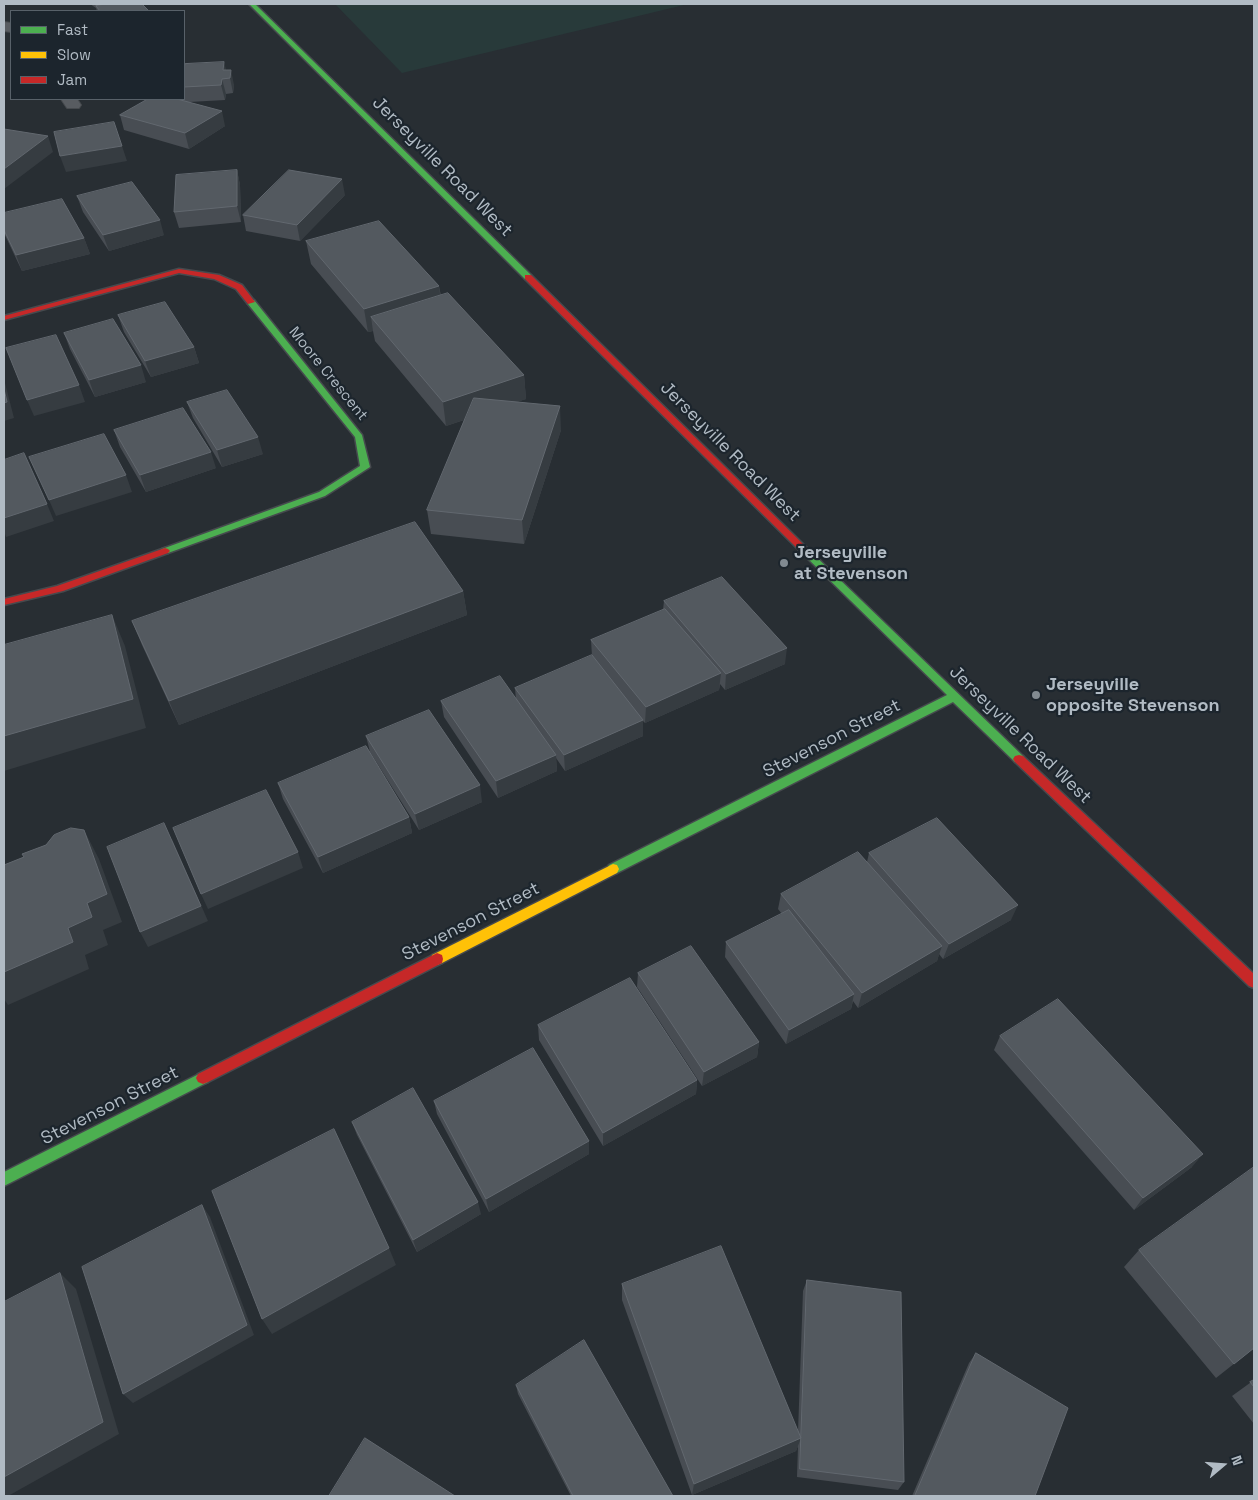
<!DOCTYPE html>
<html>
<head>
<meta charset="utf-8">
<style>
  body { margin:0 }
  #map { position:relative; width:1258px; height:1500px; overflow:hidden; background:#282e33; font-family:"Space Grotesk",sans-serif }
  canvas { display:block }
  .frame { position:absolute; inset:0; border:5px solid #b1bbc4; pointer-events:none }
  .legend { position:absolute; left:10px; top:10px; width:175px; height:90px; box-sizing:border-box; background:#1c252d; border:1px solid #586169; margin:0; padding:6px 9px; list-style:none; font-size:15px; color:#b1bbc4 }
  .legend li { display:flex; align-items:center; gap:10px; height:25px }
  .legend b { width:25px; border:1px solid #586169 }
  .north { position:absolute; left:1198px; top:1440px; width:50px; height:50px; -webkit-text-stroke:4px #1c252d; paint-order:stroke; rotate:72deg; font-size:14px; font-weight:700; line-height:20px; text-align:center; color:#b1bbc4 }
  .north::after { content:''; display:block; margin:auto; width:18px; height:22px; background:#b1bbc4; clip-path:polygon(50% 0,100% 100%,50% 72%,0 100%) }
</style>
</head>
<body>
<div id="map">
<canvas width="1258" height="1500"></canvas>
<div class="frame"></div>
<ul class="legend">
<li><b style="height:6px;background:#4caf50"></b>Fast</li>
<li><b style="height:6px;background:#ffc107"></b>Slow</li>
<li><b style="height:6px;background:#c62828"></b>Jam</li>
</ul>
<div class="north">N</div>
</div>
<script>
const g = document.querySelector('canvas').getContext('2d');
g.lineJoin = 'round';
function fill(path, color) { g.fillStyle = color; g.fill(path, 'evenodd'); }
function trace(path, color, width, dash) { g.strokeStyle = color; g.lineWidth = width; g.lineCap = dash ? 'butt' : 'round'; g.setLineDash(dash || []); g.stroke(path); }
function write(font, color, halo, rows, align = 'center') {
  g.font = font + ' "Space Grotesk",sans-serif'; g.lineWidth = 4.5; g.setLineDash([]); g.textBaseline = 'middle'; g.strokeStyle = halo; g.fillStyle = color; for (const [text, x, y, turn = 0] of rows) {
    g.save(); g.translate(x, y); g.rotate((+turn || 0) * Math.PI / 180); g.textAlign = isNaN(turn) ? turn : align; if (halo) g.strokeText(text, 0, 0); g.fillText(text, 0, 0); g.restore();
  }
}
fill(new Path2D(`
  M335,4H688L402,73Z`), '#283a3a');
const street = new Path2D(`
  M4,22L11,23V32L4,31Z
  M61,99H77L81,105L79,108H67Z`);
const fast = new Path2D(`
  M249,4H255L531,275V279H525Z
  M248,300H254L362,435L370,467L325,496L168,553H162L160,551L162,549L319,492L360,466L355,437L248,304Z
  M805,548L808,549L1023,756L1025,759L1023,762H1015L953,702L617,873L613,874L609,873L607,869L609,865L947,695L802,553L800,551Z
  M203,1072L208,1074L210,1078L208,1082L4,1186V1172Z`);
const slow = new Path2D(`
  M613,864L617,865L619,869L617,873L442,963L437,965L432,963L431,959L432,955Z`);
const jam = new Path2D(`
  M179,269L219,275L242,285L255,302L248,304L236,289L214,279L179,273L4,320V316Z
  M525,275H531L808,549L810,551L808,553H802L525,279Z
  M165,548L168,549L170,551L168,553L63,591L4,605V599L57,586Z
  M1019,755L1023,756L1254,974V988L1249,986L1015,762L1013,759L1015,756Z
  M437,953L442,955L443,959L442,963L208,1082L203,1084L198,1082L196,1078L198,1074Z`);
trace(street, '#464a4e', 2);
trace(fast, '#464a4e', 3);
trace(slow, '#464a4e', 3);
trace(jam, '#464a4e', 3);
fill(street, '#585c61');
fill(fast, '#4caf50');
fill(slow, '#ffc107');
fill(jam, '#c62828');
fill(new Path2D(`
  M90,4H142L149,11H97L96,8Z
  M184,61L185,65L226,70L234,85L233,93L226,94L225,100L189,102L225,126L189,149L124,130L120,115L148,99H184Z
  M237,170L240,185L241,222L179,228L174,212Z
  M345,195L300,241L246,231L243,215Z
  M77,196L164,235L109,251L83,212Z
  M4,213L84,238L90,254L22,271L4,233Z
  M306,241L439,286L441,296L524,375L526,399L516,402L561,430L524,544L431,534L427,510L464,420L446,426L375,341L373,331L368,332L311,264Z
  M118,315L194,347L199,363L151,377L124,332Z
  M64,333L146,382L95,397L70,349Z
  M187,402L263,454L222,467L193,418Z
  M114,430L216,468L146,492L120,447Z
  M463,591L467,615L179,725L142,645L132,621Z
  M664,601L785,664L725,690L720,684L719,690L645,723L643,721V736L565,771L556,758L557,771L498,798L444,717L441,701L516,700L515,688L592,656L591,640L663,610Z
  M366,736L482,802L419,830L370,752Z
  M278,783L409,817L412,833L323,873L283,799Z
  M869,853L1011,920L943,959L939,954L937,961L858,1008L853,1001L851,1009L786,1044L725,957L726,942L782,914L778,909L781,894L867,862Z
  M638,973L759,1042L757,1057L702,1086L637,987Z
  M538,1025L697,1080L696,1094L603,1146L539,1040Z
  M1000,1036L1192,1167L1134,1210L994,1050Z
  M434,1101L589,1154L489,1212L437,1114Z
  M352,1122L481,1214L417,1252L357,1135Z
  M1139,1250L1254,1348L1216,1378L1124,1267Z
  M807,1280L904,1482L898,1490L797,1477L798,1446L796,1451L692,1495L622,1300V1284L798,1432L803,1291Z
  M976,1353L1035,1496H912L969,1363Z
  M1254,1380V1424L1232,1396Z
  M516,1385L673,1496H571L518,1394Z`), '#484d53');
fill(new Path2D(`
  M224,62L228,77L223,70Z
  M231,70L234,85L233,93L230,78Z
  M222,79L226,94L225,100L221,85Z
  M222,111L225,126L189,149L185,133Z
  M48,136L53,152L4,189V169Z
  M122,146L127,161L66,172L60,156Z
  M237,170L240,185L241,222L237,206Z
  M342,179L345,195L300,241L297,225Z
  M160,220L164,235L109,251L103,235Z
  M84,238L90,254L22,271L16,255Z
  M439,286L442,310L371,317L373,331L368,332L364,309Z
  M194,347L199,363L151,377L145,361Z
  M141,365L146,382L95,397L89,380Z
  M524,375L526,399L446,426L443,402Z
  M4,379L14,418L4,421Z
  M79,385L85,402L34,416L27,400Z
  M560,406L561,430L524,544L522,520Z
  M258,437L263,454L222,467L217,450Z
  M211,452L216,468L146,492L140,475Z
  M126,475L132,492L56,516L49,500Z
  M47,504L54,521L6,537L4,531V518Z
  M463,591L467,615L179,725L169,701Z
  M112,615L125,646L146,728L4,771V736Z
  M787,648L785,664L725,690L726,674Z
  M721,673L719,690L645,723L646,707Z
  M643,720V736L565,771L564,755Z
  M556,755L557,771L498,798L496,781Z
  M480,785L482,802L419,830L415,814Z
  M409,817L412,833L323,873L318,857Z
  M84,830L99,859L122,922L103,930L108,945L85,955L89,969L8,1005L4,999V972L68,928L87,903Z
  M172,839L208,921L148,947L140,932Z
  M298,852L303,868L208,909L201,894Z
  M1018,905L1011,920L943,959L949,944Z
  M942,946L937,961L858,1008L862,993Z
  M854,994L851,1009L786,1044L789,1030Z
  M759,1042L757,1057L702,1086L704,1072Z
  M697,1080L696,1094L603,1146V1133Z
  M589,1141V1154L489,1212L486,1199Z
  M1203,1154L1192,1167L1134,1210L1143,1198Z
  M478,1202L481,1214L417,1252L413,1240Z
  M202,1205L210,1217L254,1335L133,1403L123,1394Z
  M389,1248L396,1265L272,1334L262,1319Z
  M60,1273L76,1289L119,1434L8,1496H4V1477Z
  M801,1438L796,1451L692,1495L694,1484Z`), '#363c41');
const building = new Path2D(`
  M105,4H142L149,11H100L96,6Z
  M224,62L223,70H231L230,78L222,79L221,85L184,87V68L185,64Z
  M148,99H177L222,111L185,133L120,115Z
  M114,122L122,146L60,156L54,132Z
  M4,129L48,136L4,169Z
  M237,170V206L174,212L176,175Z
  M289,170L342,179L297,225L243,215Z
  M132,182L160,220L103,235L77,196Z
  M62,199L84,238L16,255L4,230V213Z
  M379,221L439,286L364,309L306,241Z
  M448,293L524,375L443,402L371,317Z
  M165,302L194,347L145,361L118,315Z
  M113,319L141,365L89,380L64,333Z
  M56,335L79,385L27,400L6,348Z
  M4,389L7,402L4,403Z
  M227,390L258,437L217,450L187,402Z
  M474,398L560,406L522,520L427,510Z
  M183,408L211,452L140,475L114,430Z
  M104,434L126,475L49,500L29,457Z
  M24,453L47,504L4,518V460Z
  M415,522L463,591L169,701L132,621Z
  M722,577L787,648L726,674L664,601Z
  M665,609L721,673L646,707L591,640Z
  M112,615L133,699L4,736V645Z
  M592,655L643,720L564,755L515,688Z
  M500,676L556,755L496,781L441,701Z
  M429,710L480,785L415,814L366,736Z
  M366,746L409,817L318,857L278,783Z
  M266,790L298,852L201,894L173,828Z
  M937,818L1018,905L949,944L869,853Z
  M164,823L201,906L140,932L107,847Z
  M71,828L84,830L107,894L87,903L92,917L68,928L73,942L4,972V865L24,857L22,854L46,845L54,835Z
  M858,852L942,946L862,993L781,894Z
  M789,910L854,994L789,1030L726,942Z
  M691,946L759,1042L704,1072L638,973Z
  M630,978L697,1080L603,1133L538,1025Z
  M1058,999L1203,1154L1143,1198L1000,1036Z
  M533,1048L589,1141L486,1199L434,1101Z
  M413,1088L478,1202L413,1240L352,1122Z
  M334,1129L389,1248L262,1319L212,1191Z
  M1254,1167V1348L1234,1364L1139,1250Z
  M202,1205L247,1325L123,1394L82,1267Z
  M721,1246L801,1438L694,1484L622,1284Z
  M60,1273L103,1422L4,1477V1302Z
  M807,1280L901,1292L904,1482L800,1469Z
  M584,1340L673,1496H573L516,1385Z
  M976,1353L1068,1408L1035,1496H915Z
  M1254,1380V1387L1250,1382Z
  M365,1438L455,1496H329Z`);
fill(building, '#53595f');
trace(building, '#62686f', 1);
for (const [x, y, r, color] of [
  [784,563,5,"#818a91"],
  [1036,695,5,"#818a91"]
]) { const dot = new Path2D(); dot.arc(x, y, r, 0, 2 * Math.PI); g.fillStyle = color; g.fill(dot); trace(dot, '#1c252d', 2); }
write('15px', '#b1bbc4', '#1c252d', [
  ["Moore Crescent",328,374,51]
]);
write('18px', '#b1bbc4', '#1c252d', [
  ["Jerseyville Road West",442,167,45],
  ["Jerseyville Road West",730,452,45],
  ["Jerseyville Road West",1020,735,44],
  ["Stevenson Street",832,739,-27],
  ["Stevenson Street",471,922,-27],
  ["Stevenson Street",110,1106,-27]
]);
write('bold 18px', '#b1bbc4', '#1c252d', [
  ["Jerseyville",794,553],
  ["at Stevenson",794,574],
  ["Jerseyville",1046,685],
  ["opposite Stevenson",1046,706]
], 'left');
</script>
</body>
</html>
